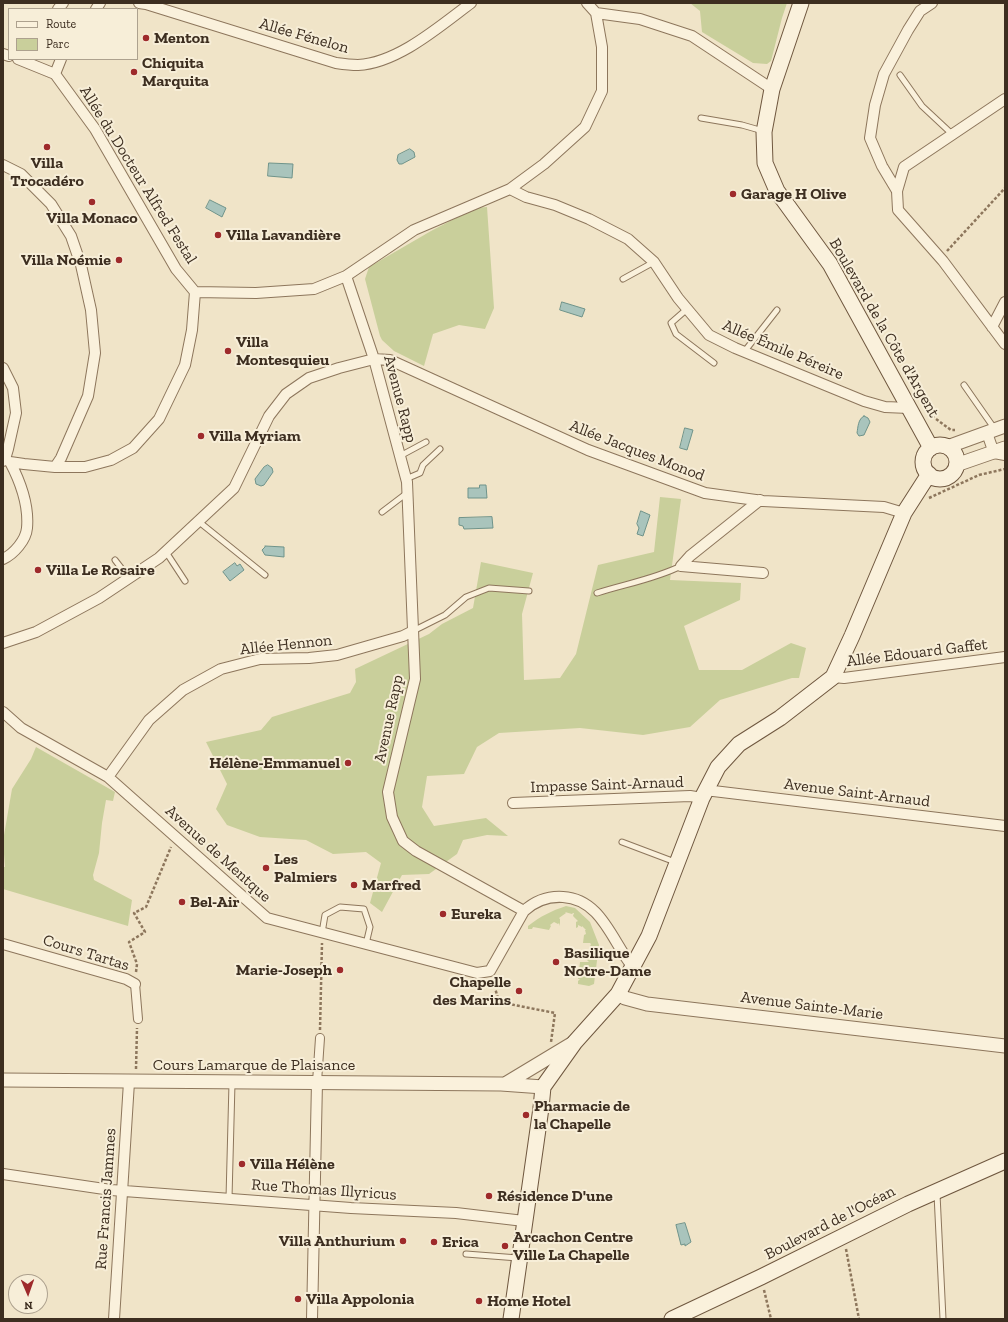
<!DOCTYPE html>
<html>
<head>
<meta charset="utf-8">
<style>
  body { margin:0 }
  #map { position:relative; width:1008px; height:1322px; overflow:hidden; background:#f0e4c8; font-family:"Zilla Slab",serif }
  canvas { display:block }
  .frame { position:absolute; inset:0; border:4px solid #3d2e20; pointer-events:none }
  .legend { position:absolute; left:8px; top:8px; width:130px; height:52px; box-sizing:border-box; background:#f7eed8; border:1px solid #ada18e; margin:0; padding:5px 7px; list-style:none; font-size:12px; color:#3d2e20 }
  .legend li { display:flex; align-items:center; gap:8px; height:20px }
  .legend b { width:20px; border:1px solid #ada18e }
  .north { position:absolute; left:8px; top:1274px; width:40px; height:40px; box-sizing:border-box; background:#f7eed8; border:1px solid #ada18e; border-radius:50%; rotate:178deg; font-size:11px; font-weight:700; line-height:16px; text-align:center; color:#3d2e20 }
  .north::after { content:''; display:block; margin:auto; width:14px; height:18px; background:#9e2a2b; clip-path:polygon(50% 0,100% 100%,50% 72%,0 100%) }
</style>
</head>
<body>
<div id="map">
<canvas width="1008" height="1322"></canvas>
<div class="frame"></div>
<ul class="legend">
<li><b style="height:5px;background:#faf1dc"></b>Route</li>
<li><b style="height:11px;background:#c9cf9b"></b>Parc</li>
</ul>
<div class="north">N</div>
</div>
<script>
const g = document.querySelector('canvas').getContext('2d');
g.lineJoin = 'round';
function fill(path, color) { g.fillStyle = color; g.fill(path, 'evenodd'); }
function trace(path, color, width, dash) { g.strokeStyle = color; g.lineWidth = width; g.lineCap = dash ? 'butt' : 'round'; g.setLineDash(dash || []); g.stroke(path); }
function write(font, color, halo, rows, align = 'center') {
  g.font = font + ' "Zilla Slab",serif'; g.lineWidth = 4; g.setLineDash([]); g.textBaseline = 'middle'; g.strokeStyle = halo; g.fillStyle = color; for (const [text, x, y, turn = 0] of rows) {
    g.save(); g.translate(x, y); g.rotate((+turn || 0) * Math.PI / 180); g.textAlign = isNaN(turn) ? turn : align; if (halo) g.strokeText(text, 0, 0); g.fillText(text, 0, 0); g.restore();
  }
}
fill(new Path2D(`
  M690,3H787L782,18L771,61L767,64L753,63L702,32L700,11Z
  M487,207L494,308L485,329L459,325L433,334L424,366L394,351L382,340L380,336L365,279L369,267L431,231L475,208Z
  M660,497L681,499L670,580L741,583L740,600L684,626L699,670H742L791,643L806,648L799,678H792L720,700L690,727L643,735L580,728L499,733L477,747L464,774L427,776L422,807L434,826L486,818L508,836L487,835L463,840L457,854L429,874L402,875L382,912L370,903L381,863L366,852L333,854L306,840L260,837L227,825L216,809L227,784L206,742L261,730L272,717L350,693L356,682L355,669L429,634L442,624L473,608L481,562L533,573L522,614L524,680L560,678L576,654L598,565L654,552Z
  M36,747L115,792L113,801L106,800L102,823L99,853L93,875L94,880L132,900L128,926L3,889V867H5L3,841L12,789L31,759Z
  M566,906L575,908L590,922L599,945L594,984L589,986L578,984V981L580,979H578L579,971L581,970H579L580,962H589L587,960L588,957L590,956V949H589L591,944L590,943H583L584,935L586,934L585,930H586L582,926V927L578,925V927L576,928V922L578,921L573,916L574,913H573L572,914L565,912L566,913L559,918L560,919V926L559,923L558,924L554,922L550,925L551,926L549,930L533,927L532,929H528V926C541,916 551,911 566,906Z`), '#c9cf9b');
const water = new Path2D(`
  M410,149L414,152L415,157L402,164H399L397,160L398,155Z
  M269,163L293,164L292,178L268,176Z
  M210,200L226,208L222,217L206,208Z
  M562,302L585,309L582,317L560,310Z
  M864,416L868,418L870,422L864,435L859,436L857,433C858,427 858,419 864,416Z
  M685,428L693,430L687,450L680,448Z
  M268,465L272,468L273,472L264,485L261,486L256,484L255,479L264,467Z
  M480,485H486L487,498H468V488H479Z
  M641,511L650,515L643,536L637,534L639,528L637,524Z
  M492,517L493,528L464,529L463,526L459,525V518Z
  M265,546L284,547V557L265,555L262,550L265,547Z
  M235,563L237,566L240,564L244,570L230,581L223,572Z
  M685,1223L691,1242L685,1246V1244L681,1245L676,1225Z`);
fill(water, '#a9c4bc');
trace(water, '#6f938a', 1);
const service = new Path2D(`
  M900,75L922,106L952,134
  M701,118L742,125L763,131
  M623,279L654,262
  M687,309L671,323L676,334L714,363
  M744,352L777,310
  M964,385L994,428
  M400,456L426,442
  M406,479L420,473L423,465L440,449
  M382,512L407,493
  M198,521L265,575
  M166,552L185,581
  M115,560L129,578
  M597,593C625,584 655,579 681,566
  M413,631L445,615L466,597L489,588L529,591
  M622,842L675,862
  M322,933L325,915L340,907L364,909L370,927L366,944
  M937,1194L943,1319
  M229,1198L232,1083
  M466,1254L518,1258`);
const pedestrian = new Path2D(`
  M135,984L138,1019
  M317,1082L320,1038`);
const minor = new Path2D(`
  M139,3L146,4L336,63C343,64 351,65 358,65C398,63 440,26 471,3
  M58,9L63,3
  M96,9L100,3
  M596,13L640,19L692,36L772,89
  M3,54L9,56
  M18,59L55,74
  M55,74L95,129L176,269L195,292
  M55,74L61,59
  M1005,99L904,167L897,191L898,210L943,261L1005,344
  M3,165L21,174L51,204L71,236L81,265L91,310L95,353L88,396L61,458L55,467
  M510,189L526,197L555,205L589,219L628,239L654,262L678,298L709,335L735,348L864,401L885,407L909,408
  M897,191L882,166L870,138L875,105L884,74L908,30L920,11L932,3
  M346,276L374,359L407,482L415,679L388,792L392,817L403,841L416,851L524,911C535,901 548,896 563,897C601,899 612,941 632,966
  M195,292L256,293L314,289L346,276L414,230L510,189L544,164L585,127L602,91V47L596,13L587,3
  M992,327L1005,302
  M3,368L13,388L16,413L8,449L5,459L3,461
  M987,433L994,453L1005,455
  M3,458L10,462L24,464L55,467H85L111,460L133,448L159,419L185,365L192,330L195,292
  M760,500L690,556L681,566L763,573
  M3,559C14,554 26,540 27,528C29,506 20,481 10,462
  M3,643L36,632L99,598L159,558L234,488L269,416L286,394L309,378L339,368L374,359L390,360L588,450L705,493L763,501L884,507L904,513
  M833,677L844,678L1005,657
  M3,712L21,728L108,777L267,918L477,973L490,971L524,911
  M108,777L149,720L183,690L221,669L260,659L309,658L337,655L403,636L413,631
  M705,790L1005,826
  M513,803L690,796L702,798
  M3,944L126,979L135,984
  M3,1174L111,1190L351,1208L456,1213L524,1221
  M114,1319L129,1082
  M312,1319L317,1082`);
const tertiary = new Path2D(`
  M947,447L1005,426
  M956,465L1005,448
  M618,994L625,998L647,1004L1005,1046
  M3,1080L501,1084L543,1087
  M505,1084L573,1043`);
const secondary = new Path2D(`
  M801,3L772,89L764,132L765,163L777,191L830,264L931,448
  M923 462a17 17 0 1 1 34 0a17 17 0 1 1-34 0Z
  M511,1319L541,1108L543,1087L575,1042L618,994L649,936L702,798L718,767L739,744L780,718L833,677L852,636L904,513L929,474
  M672,1319L761,1277L908,1204L1005,1161`);
trace(service, '#8d765c', 7);
trace(pedestrian, '#8d765c', 10);
trace(minor, '#8d765c', 12);
trace(tertiary, '#8d765c', 15);
trace(secondary, '#6f573f', 17);
trace(new Path2D(`
  M947,251L1005,188
  M928,413L951,430H955
  M929,498L979,475L1005,469
  M136,972L137,964L129,942L145,932L134,913L146,907L171,847
  M493,981L499,1002L555,1013L551,1042
  M320,1030L322,943
  M136,1069L137,1028
  M846,1249L859,1319
  M764,1290L771,1319`), '#8d765c', 2.5, [3, 2]);
trace(service, '#faf1dc', 5);
trace(pedestrian, '#faf1dc', 8);
trace(minor, '#faf1dc', 10);
trace(tertiary, '#faf1dc', 13);
trace(secondary, '#faf1dc', 15);
for (const [x, y, r, color] of [
  [146,38,4,"#9e2a2b"],
  [134,72,4,"#9e2a2b"],
  [47,147,4,"#9e2a2b"],
  [733,194,4,"#9e2a2b"],
  [92,202,4,"#9e2a2b"],
  [218,235,4,"#9e2a2b"],
  [119,260,4,"#9e2a2b"],
  [228,351,4,"#9e2a2b"],
  [201,436,4,"#9e2a2b"],
  [38,570,4,"#9e2a2b"],
  [348,763,4,"#9e2a2b"],
  [266,868,4,"#9e2a2b"],
  [354,885,4,"#9e2a2b"],
  [182,902,4,"#9e2a2b"],
  [443,914,4,"#9e2a2b"],
  [556,962,4,"#9e2a2b"],
  [340,970,4,"#9e2a2b"],
  [519,991,4,"#9e2a2b"],
  [526,1115,4,"#9e2a2b"],
  [242,1164,4,"#9e2a2b"],
  [489,1196,4,"#9e2a2b"],
  [403,1241,4,"#9e2a2b"],
  [434,1242,4,"#9e2a2b"],
  [505,1246,4,"#9e2a2b"],
  [298,1299,4,"#9e2a2b"],
  [479,1301,4,"#9e2a2b"]
]) { const dot = new Path2D(); dot.arc(x, y, r, 0, 2 * Math.PI); g.fillStyle = color; g.fill(dot); trace(dot, '#f7eed8', 1.5); }
write('16px', '#3d2e20', '#f7eed8', [
  ["Allée Fénelon",304,36,16],
  ["Allée du Docteur Alfred Festal",138,175,58],
  ["Boulevard de la Côte d'Argent",884,328,60],
  ["Allée Émile Péreire",783,350,23],
  ["Avenue Rapp",400,399,75],
  ["Allée Jacques Monod",637,451,21],
  ["Allée Hennon",286,645,-6],
  ["Allée Edouard Gaffet",917,653,-7],
  ["Avenue Rapp",389,719,-78],
  ["Impasse Saint-Arnaud",607,785,-2],
  ["Avenue Saint-Arnaud",857,793,7],
  ["Avenue de Mentque",218,854,42],
  ["Cours Tartas",86,953,17],
  ["Avenue Sainte-Marie",812,1006,7],
  ["Cours Lamarque de Plaisance",254,1065],
  ["Rue Thomas Illyricus",324,1190,4],
  ["Rue Francis Jammes",106,1199,-86],
  ["Boulevard de l'Océan",830,1223,-27]
]);
write('bold 16px', '#3d2e20', '#f7eed8', [
  ["Menton",154,38],
  ["Chiquita",142,63],
  ["Marquita",142,81],
  ["Villa",47,163,"center"],
  ["Trocadéro",47,181,"center"],
  ["Garage H Olive",741,194],
  ["Villa Monaco",92,218,"center"],
  ["Villa Lavandière",226,235],
  ["Villa Noémie",111,260,"right"],
  ["Villa",236,342],
  ["Montesquieu",236,360],
  ["Villa Myriam",209,436],
  ["Villa Le Rosaire",46,570],
  ["Hélène-Emmanuel",340,763,"right"],
  ["Les",274,859],
  ["Palmiers",274,877],
  ["Marfred",362,885],
  ["Bel-Air",190,902],
  ["Eureka",451,914],
  ["Basilique",564,953],
  ["Notre-Dame",564,971],
  ["Marie-Joseph",332,970,"right"],
  ["Chapelle",511,982,"right"],
  ["des Marins",511,1000,"right"],
  ["Pharmacie de",534,1106],
  ["la Chapelle",534,1124],
  ["Villa Hélène",250,1164],
  ["Résidence D'une",497,1196],
  ["Arcachon Centre",513,1237],
  ["Ville La Chapelle",513,1255],
  ["Villa Anthurium",395,1241,"right"],
  ["Erica",442,1242],
  ["Villa Appolonia",306,1299],
  ["Home Hotel",487,1301]
], 'left');
</script>
</body>
</html>
